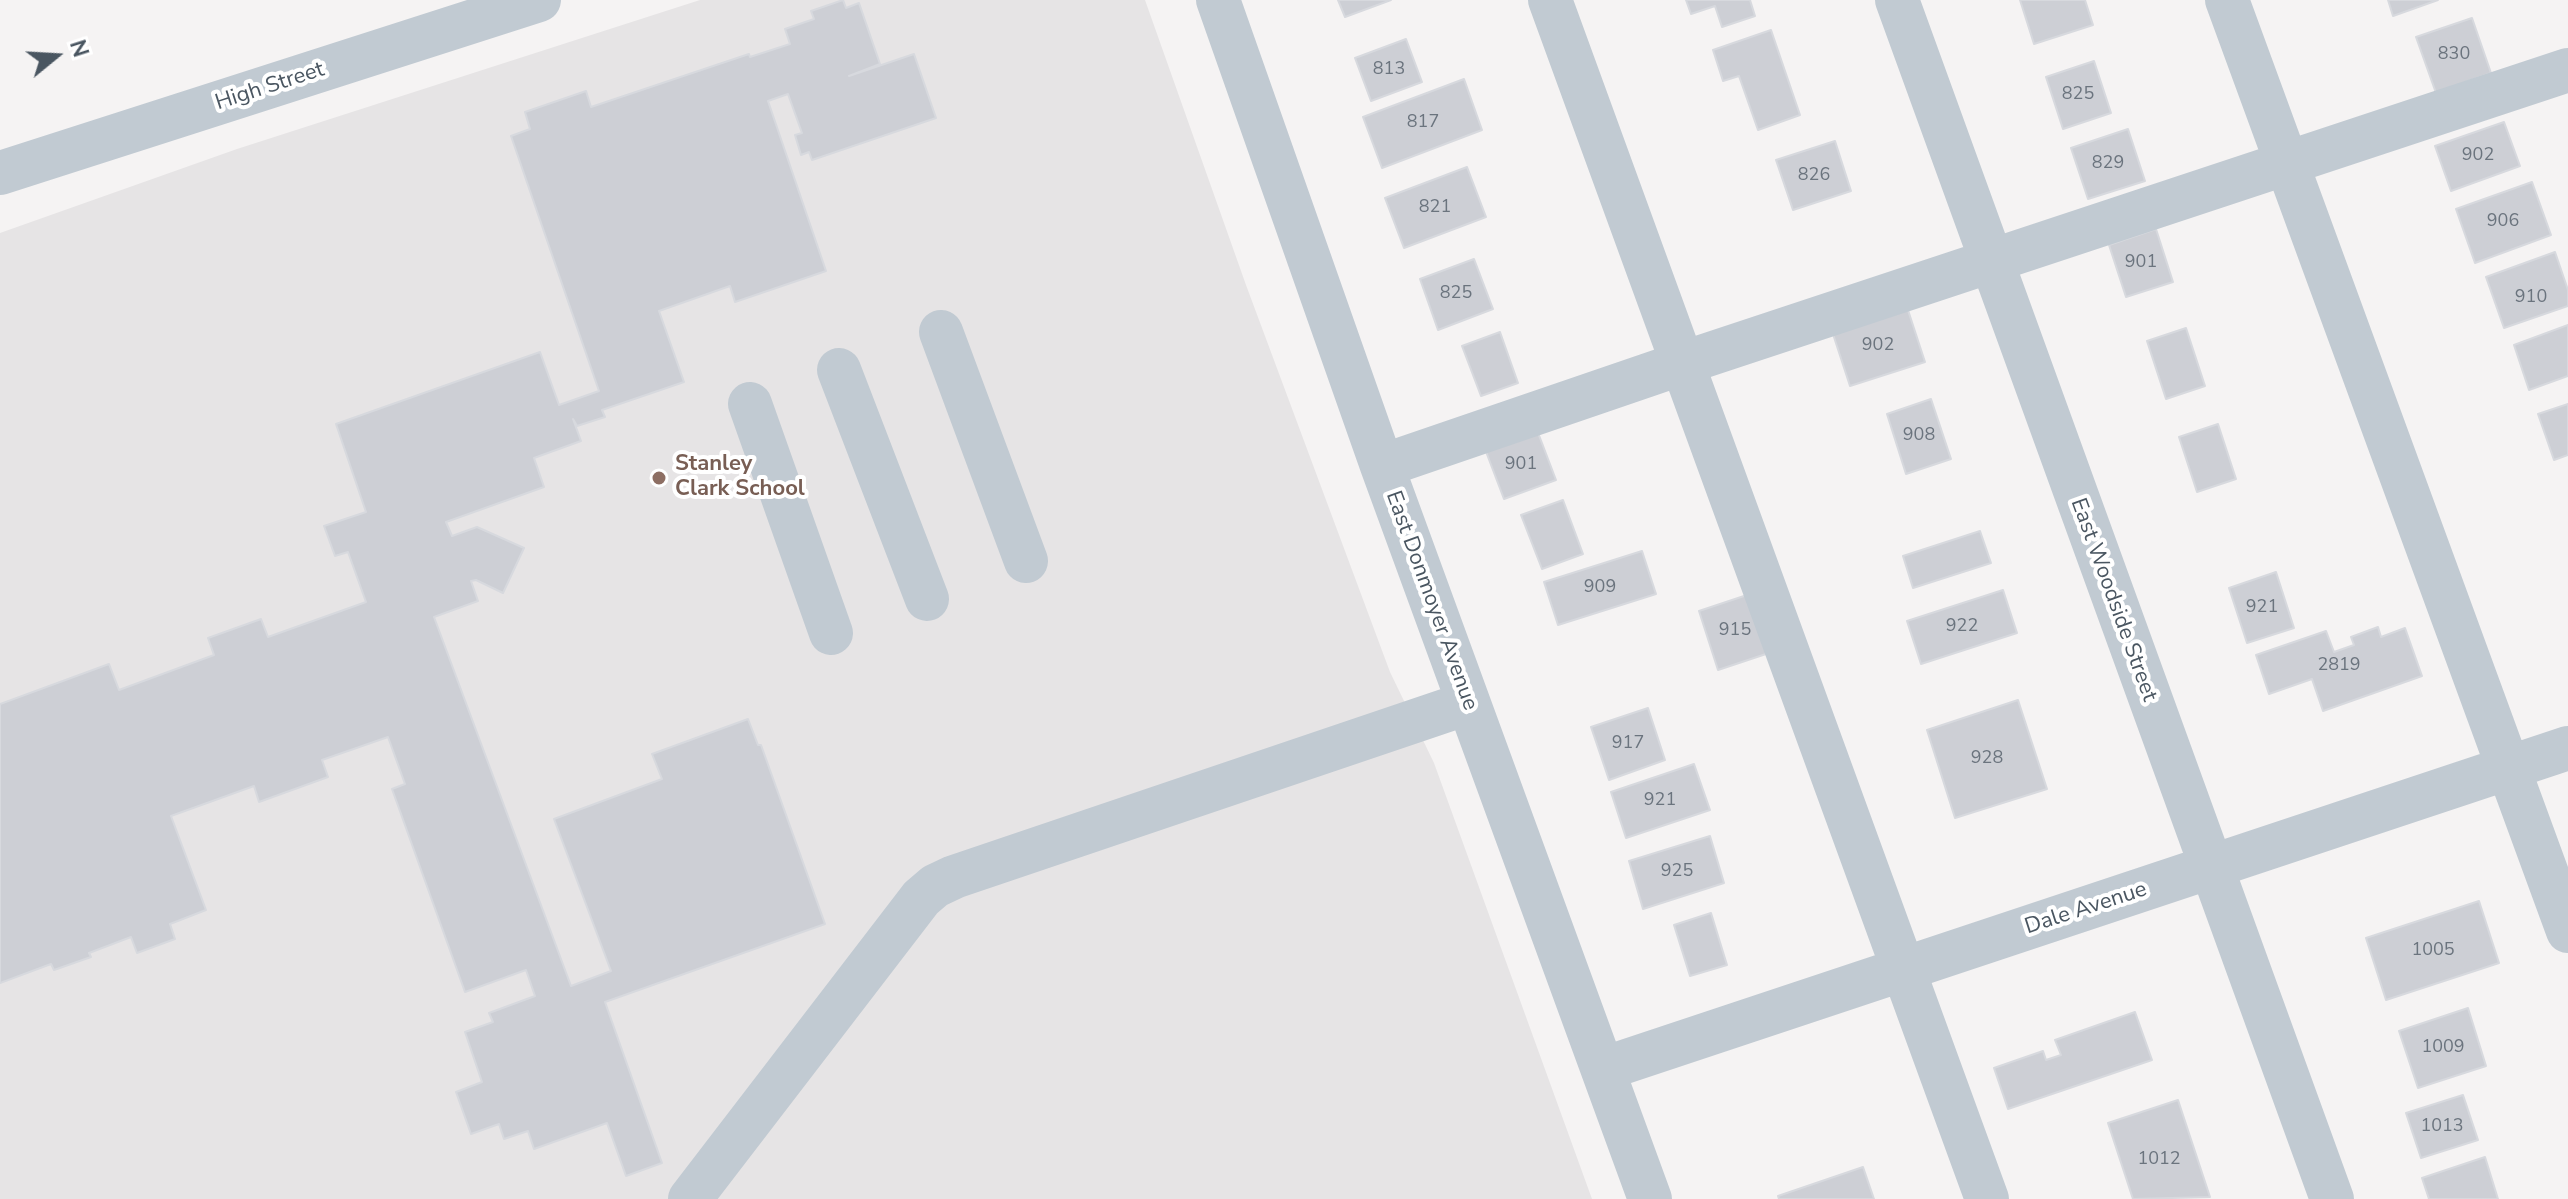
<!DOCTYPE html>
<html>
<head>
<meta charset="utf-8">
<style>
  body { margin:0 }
  #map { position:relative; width:2568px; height:1199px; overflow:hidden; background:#f5f3f3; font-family:"Nunito Sans",sans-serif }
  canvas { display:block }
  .north { position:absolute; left:16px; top:16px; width:80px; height:80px; -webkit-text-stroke:6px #fff; paint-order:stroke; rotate:72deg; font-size:22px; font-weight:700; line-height:32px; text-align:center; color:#4a5661 }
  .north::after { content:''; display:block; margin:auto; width:28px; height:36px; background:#4a5661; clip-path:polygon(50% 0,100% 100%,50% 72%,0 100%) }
</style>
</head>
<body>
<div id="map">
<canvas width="2568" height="1199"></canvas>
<div class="north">N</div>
</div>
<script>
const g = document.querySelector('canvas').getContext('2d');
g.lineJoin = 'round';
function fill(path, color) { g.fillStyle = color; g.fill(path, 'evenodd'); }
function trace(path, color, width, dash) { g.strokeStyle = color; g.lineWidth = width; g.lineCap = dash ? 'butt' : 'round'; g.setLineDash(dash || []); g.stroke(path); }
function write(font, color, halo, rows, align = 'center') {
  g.font = font + ' "Nunito Sans",sans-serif'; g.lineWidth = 8; g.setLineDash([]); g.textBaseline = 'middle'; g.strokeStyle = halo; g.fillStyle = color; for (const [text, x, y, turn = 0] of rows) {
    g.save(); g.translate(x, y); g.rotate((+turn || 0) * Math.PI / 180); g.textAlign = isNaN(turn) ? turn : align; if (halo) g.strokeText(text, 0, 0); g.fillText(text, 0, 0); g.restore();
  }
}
fill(new Path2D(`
  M700,0H1145L1246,285L1390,672L1434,763L1592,1199H0V233L237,149Z`), '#e6e4e5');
const building = new Path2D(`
  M843,0L846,8L859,3L880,64L849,76L914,54L936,118L812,160L809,152L801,155L795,135L802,133L788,94L768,101L826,271L735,302L730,286L659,311L684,382L602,410L605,417L577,426L573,419L581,441L534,458L544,487L446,522L452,536L477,527L524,548L503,593L476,580L471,581L478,601L434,617L571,986L611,971L554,819L662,779L652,754L748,719L758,745H761L825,924L605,1002L662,1163L626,1176L607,1123L534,1149L528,1131L504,1139L499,1124L471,1134L456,1092L482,1082L465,1032L493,1022L489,1013L535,996L526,970L465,992L392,789L405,784L388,737L322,760L328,777L259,802L254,786L171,816L206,910L170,924L175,939L137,953L131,937L89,953L91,957L54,970L51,964L0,983V704L109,664L119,690L214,655L208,638L261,619L268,637L366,602L348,552L335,556L324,526L366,512L336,424L540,352L559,405L599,391L511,136L530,129L525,112L586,91L591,107L749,54L750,57L790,44L785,29L814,19L811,11Z
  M1338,0H1391L1345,17Z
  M1686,0H1750L1755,16L1722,27L1715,6L1691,14Z
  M2020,0H2085L2093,25L2034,44Z
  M2388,0H2438L2393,16Z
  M2472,18L2491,73L2436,93L2416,37Z
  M1771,30L1800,115L1758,130L1739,76L1723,81L1713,50Z
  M1406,39L1422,82L1371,101L1355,58Z
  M2094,61L2111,113L2063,129L2046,77Z
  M1464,79L1482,130L1382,168L1363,117Z
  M2504,122L2520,166L2451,191L2435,146Z
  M2128,129L2145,181L2088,199L2071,148Z
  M1835,141L1851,191L1793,210L1776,160Z
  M1467,167L1486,217L1404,248L1385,198Z
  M2532,182L2551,235L2475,263L2456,209Z
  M2156,229L2173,282L2126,297L2109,245Z
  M2555,252L2568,290V306L2504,328L2486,277Z
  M1474,259L1493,309L1438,330L1420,279Z
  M1907,307L1925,362L1850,386L1832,331Z
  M2568,325V376L2529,390L2514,345Z
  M2186,328L2205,386L2166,399L2147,341Z
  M1500,332L1518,383L1481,396L1462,346Z
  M1931,399L1951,459L1906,474L1887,414Z
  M2568,404V455L2554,460L2538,414Z
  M2218,424L2236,479L2197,492L2179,437Z
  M1537,430L1556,480L1504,499L1485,449Z
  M1563,500L1583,554L1542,569L1521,515Z
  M1980,531L1991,563L1913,588L1903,556Z
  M1642,551L1656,594L1558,625L1544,582Z
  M2276,572L2294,628L2247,643L2229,588Z
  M2003,590L2017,633L1921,664L1907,621Z
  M1753,593L1772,652L1718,670L1699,611Z
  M2378,627L2381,637L2405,628L2422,676L2323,711L2312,679L2269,694L2256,655L2326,631L2334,652L2354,645L2351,637Z
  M2018,700L2047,789L1955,818L1927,730Z
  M1648,708L1665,760L1609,780L1591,727Z
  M1694,764L1710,810L1626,838L1611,792Z
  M1710,836L1724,883L1643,909L1629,861Z
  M2479,901L2499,963L2386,1000L2366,938Z
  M1711,913L1727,965L1690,976L1674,925Z
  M2468,1008L2486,1066L2418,1088L2399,1031Z
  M2135,1012L2152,1060L2008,1109L1994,1068L2043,1051L2046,1060L2061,1055L2055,1040Z
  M2463,1095L2478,1140L2421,1158L2406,1113Z
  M2178,1100L2210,1197L2133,1199L2108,1123Z
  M2485,1157L2498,1199H2429L2422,1178Z
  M1863,1167L1874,1199H1779L1778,1196Z`);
fill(building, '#cdcfd5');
trace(building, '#d7d9de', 2);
trace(new Path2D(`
  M1218,0L1382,466L1650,1199
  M1550,0C1693,401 1843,799 1987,1199
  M1897,0L2332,1199
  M2227,0L2568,931
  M0,173L539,0
  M941,332L1026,561
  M839,370L927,599
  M750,404L831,633
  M1382,466L1680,364L2568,70
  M1603,1069L2568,748
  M690,1199L921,898L935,886L954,877L1468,703`), '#c1cad2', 44);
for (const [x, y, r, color] of [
  [659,478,8,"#8d6e63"]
]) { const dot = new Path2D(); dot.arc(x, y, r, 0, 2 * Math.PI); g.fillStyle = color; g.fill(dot); trace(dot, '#fff', 3); }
write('18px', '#6b747e', null, [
  ["830",2454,55],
  ["813",1389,70],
  ["825",2078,95],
  ["817",1423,123],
  ["902",2478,156],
  ["829",2108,164],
  ["826",1814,176],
  ["821",1435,208],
  ["906",2503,222],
  ["901",2141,263],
  ["825",1456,294],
  ["910",2531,298],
  ["902",1878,346],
  ["908",1919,436],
  ["901",1521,465],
  ["909",1600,588],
  ["921",2262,608],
  ["922",1962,627],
  ["915",1735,631],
  ["2819",2339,666],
  ["917",1628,744],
  ["928",1987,759],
  ["921",1660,801],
  ["925",1677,872],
  ["1005",2433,951],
  ["1009",2443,1048],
  ["1013",2442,1127],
  ["1012",2159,1160]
]);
write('22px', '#4a5661', '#fff', [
  ["High Street",270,87,-18],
  ["East Woodside Street",2113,600,70],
  ["East Donmoyer Avenue",1431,601,70],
  ["Dale Avenue",2086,909,-18]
]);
write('bold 22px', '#785e54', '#fff', [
  ["Stanley",675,465],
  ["Clark School",675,490]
], 'left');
</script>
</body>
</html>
